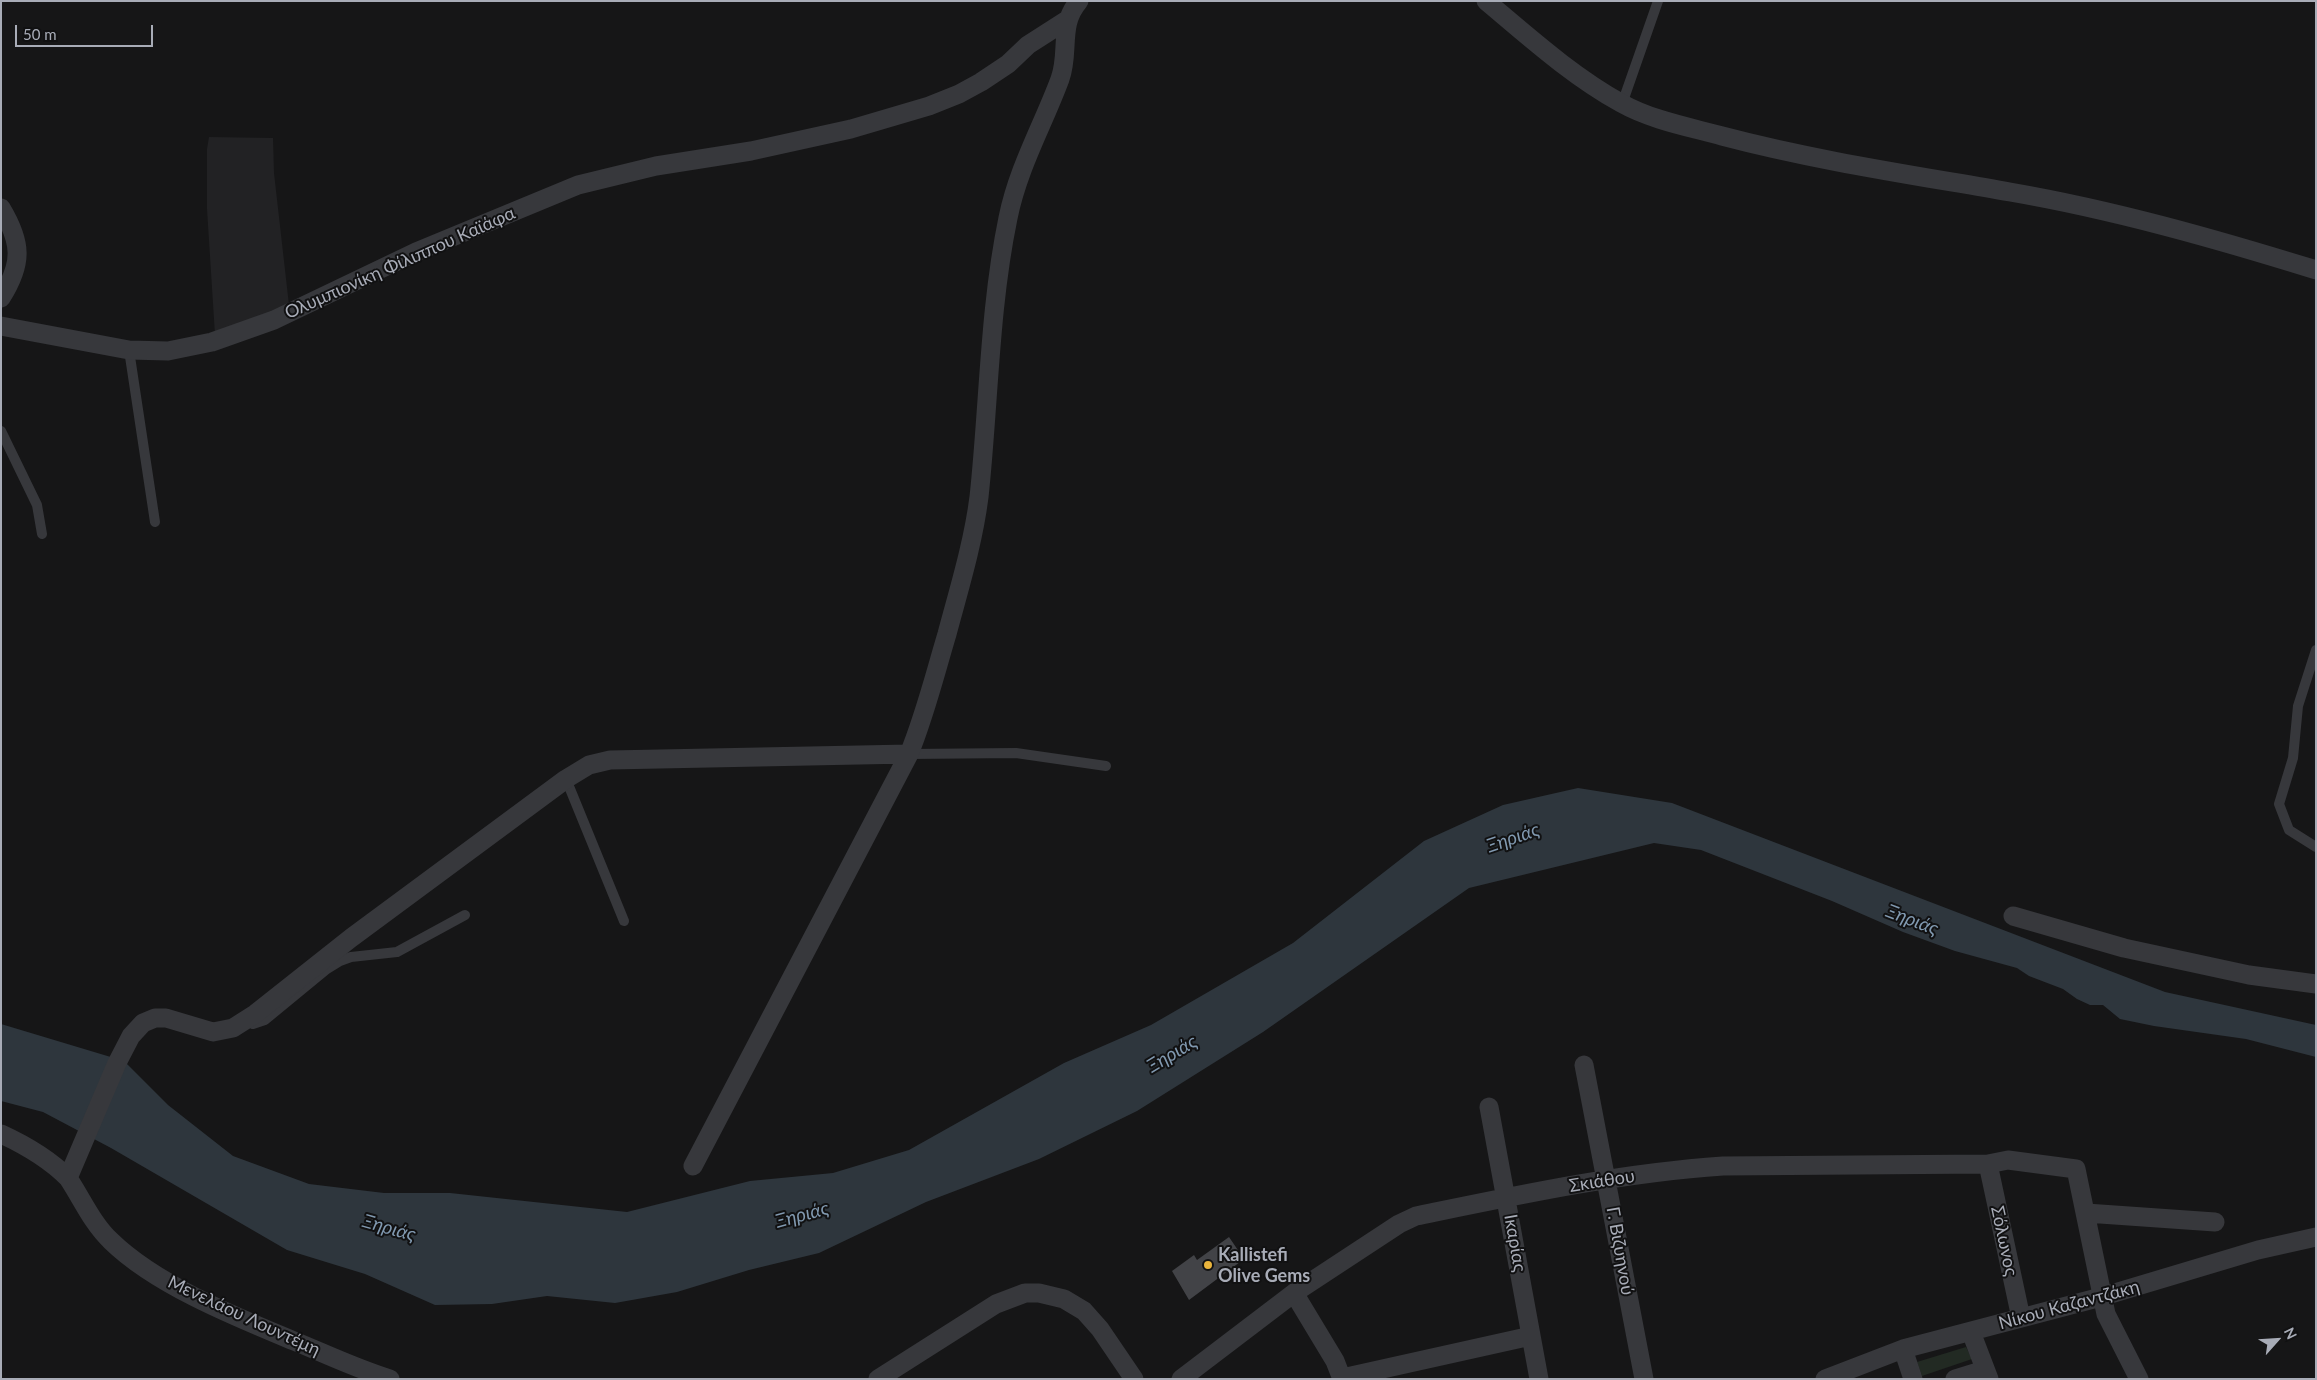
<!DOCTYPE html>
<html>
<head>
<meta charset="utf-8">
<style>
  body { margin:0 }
  #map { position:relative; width:2317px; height:1380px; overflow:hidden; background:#161617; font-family:Lato,sans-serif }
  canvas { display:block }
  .frame { position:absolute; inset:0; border:2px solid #a8acb7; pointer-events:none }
  .north { position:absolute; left:2252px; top:1315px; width:50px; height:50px; -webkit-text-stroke:4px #111112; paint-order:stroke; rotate:64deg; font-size:14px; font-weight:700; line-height:20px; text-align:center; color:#a8acb7 }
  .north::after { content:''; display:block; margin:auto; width:18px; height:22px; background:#a8acb7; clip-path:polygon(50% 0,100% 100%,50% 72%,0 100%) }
  .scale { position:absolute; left:15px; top:25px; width:138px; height:22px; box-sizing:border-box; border:2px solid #a8acb7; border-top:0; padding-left:6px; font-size:15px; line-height:18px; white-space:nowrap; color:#a8acb7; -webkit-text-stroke:4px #111112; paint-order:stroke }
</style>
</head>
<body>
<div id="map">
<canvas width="2317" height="1380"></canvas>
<div class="frame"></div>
<div class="north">N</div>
<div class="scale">50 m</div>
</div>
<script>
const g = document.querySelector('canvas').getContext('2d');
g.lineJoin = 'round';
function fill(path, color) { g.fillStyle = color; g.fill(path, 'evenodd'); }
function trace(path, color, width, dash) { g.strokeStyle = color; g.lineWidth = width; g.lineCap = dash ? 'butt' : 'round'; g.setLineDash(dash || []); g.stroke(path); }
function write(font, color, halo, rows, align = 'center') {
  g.font = font + ' Lato,sans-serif'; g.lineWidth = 4; g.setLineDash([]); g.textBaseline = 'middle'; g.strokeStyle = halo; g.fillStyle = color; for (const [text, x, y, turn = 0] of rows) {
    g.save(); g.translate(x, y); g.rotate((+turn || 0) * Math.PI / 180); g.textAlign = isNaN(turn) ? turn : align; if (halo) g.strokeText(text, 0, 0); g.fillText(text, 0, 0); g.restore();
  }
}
fill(new Path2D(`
  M209,137L273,138L274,173L289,305L215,335L207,209V149Z`), '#222224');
fill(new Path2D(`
  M1966,1347L1972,1359L1922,1376L1917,1362Z`), '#222a23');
fill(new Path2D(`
  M1578,788L1672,803L2165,992L2316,1025V1057L2246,1039L2154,1026L2120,1019L2103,1005H2090L2077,999L2063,989L2029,976L2017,968L1955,951L1903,932L1832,901L1701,850L1654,843L1469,888L1263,1032L1137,1111L1039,1159L926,1202L819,1253L749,1270L677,1292L615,1303L547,1296L492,1304L435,1305L365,1274L287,1250L111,1148L43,1112L1,1101V1024L124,1061L168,1105L233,1156L309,1184L384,1193H450L627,1212L750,1181L833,1173L909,1150L1064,1063L1151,1025L1293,943L1424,841L1503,805Z`), '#2e363d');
fill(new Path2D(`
  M1229,1237L1244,1259L1189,1300L1172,1271L1194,1255L1197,1260Z`), '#424347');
trace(new Path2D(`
  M1622,104L1658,1
  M129,350L155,522
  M1,431L37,505L42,534
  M2316,650L2298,706L2293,758L2279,804L2289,830L2316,847
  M909,754L1016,753L1106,766
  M566,779L624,921
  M247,1020L253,1024L265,1020L327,969L340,961L351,957L397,952L465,915`), '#37383c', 10);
trace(new Path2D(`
  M1486,1C1529,37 1572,76 1621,103C1651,120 1689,127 1722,136C1817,161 1913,175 2010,192C2114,210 2216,239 2316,270
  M1,208C22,243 23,263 1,298
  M1,326L129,350L168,351L212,342L274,320L416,252L578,185L656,166L751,151L851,129L929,106L959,94L981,82L1008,64L1028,45L1067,20
  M2013,916L2124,948L2249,975L2316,984
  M1584,1065L1644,1379
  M1489,1107L1539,1379
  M1,1134C25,1145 49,1159 68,1178C82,1199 92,1223 111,1241C156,1285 236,1317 294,1341C326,1354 357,1369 390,1379
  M1988,1164L2021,1318
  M693,1166L909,754C925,715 935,674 947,634C959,589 973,544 979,497C989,404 989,310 1008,218C1018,168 1043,125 1060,79C1070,52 1058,25 1079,1
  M68,1178L117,1063L131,1036L143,1023L155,1018H166L213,1032L233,1028L255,1014L351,938L566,779L589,765L610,760L909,754
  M2086,1213L2215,1222
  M1294,1293L1335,1361L1342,1379
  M1971,1332L1989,1379
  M1903,1349L1913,1379
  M1342,1378L1531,1336
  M878,1379L996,1304L1025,1293H1039L1064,1299L1084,1311L1100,1329L1134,1379
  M1181,1379L1294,1293L1399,1224L1416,1216C1518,1195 1620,1173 1723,1166L1988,1164L2008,1160L2076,1169L2106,1314L2139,1379
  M1825,1379L1903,1349L2101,1297L2258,1250L2316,1237
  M1955,1379L1984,1370`), '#37383c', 19);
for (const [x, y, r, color] of [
  [1208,1265,5,"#e9b43c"]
]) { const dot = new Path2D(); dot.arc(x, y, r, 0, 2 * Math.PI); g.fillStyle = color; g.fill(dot); trace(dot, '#111112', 2); }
write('18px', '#a8acb7', '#111112', [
  ["Ολυμπιονίκη Φίλιππου Καϊάφα",400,263,-24],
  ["Σκιάθου",1602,1181,-9],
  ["Σόλωνος",2004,1241,78],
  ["Ικαρίας",1515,1243,80],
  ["Γ. Βιζυηνού",1620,1251,80],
  ["Νίκου Καζαντζάκη",2069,1305,-15],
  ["Μενελάου Λουντέμη",244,1316,25]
]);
write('bold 18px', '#a8acb7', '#111112', [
  ["Kallistefi",1218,1255],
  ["Olive Gems",1218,1276]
], 'left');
write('italic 19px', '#8199b0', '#111112', [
  ["Ξηριάς",1513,838,-19],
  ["Ξηριάς",1912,920,21],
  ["Ξηριάς",1172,1054,-31],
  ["Ξηριάς",802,1215,-15],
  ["Ξηριάς",389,1228,16]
]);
</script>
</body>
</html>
